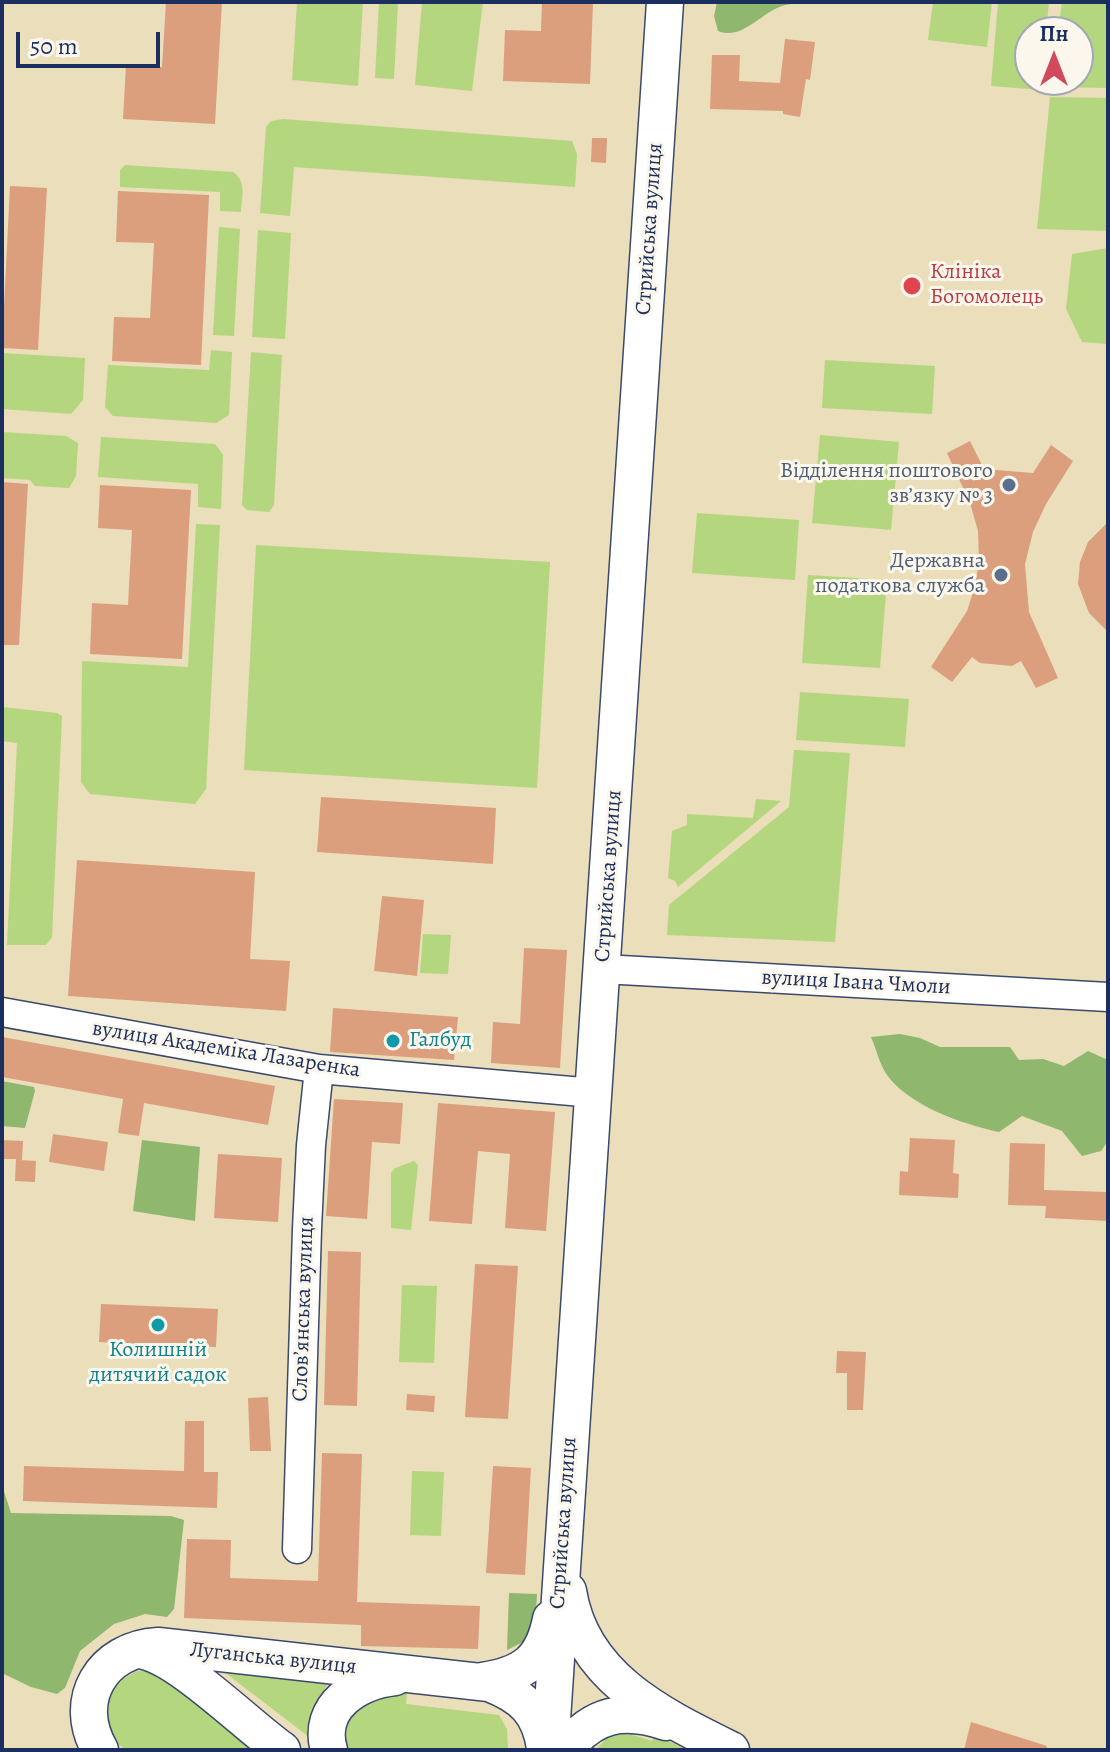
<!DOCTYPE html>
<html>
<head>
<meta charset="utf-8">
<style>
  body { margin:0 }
  #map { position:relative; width:1110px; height:1752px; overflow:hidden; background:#ebdebb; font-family:Alegreya,serif }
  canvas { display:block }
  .frame { position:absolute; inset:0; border:4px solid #1b2f5e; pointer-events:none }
  .north { position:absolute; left:1014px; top:16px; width:80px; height:80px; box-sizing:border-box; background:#fbf7ec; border:2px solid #a1a7b3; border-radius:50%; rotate:0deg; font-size:22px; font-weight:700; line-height:32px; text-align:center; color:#1b2f5e }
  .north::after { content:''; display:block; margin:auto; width:28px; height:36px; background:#d1495b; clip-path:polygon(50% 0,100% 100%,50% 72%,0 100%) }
  .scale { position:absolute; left:16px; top:32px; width:144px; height:36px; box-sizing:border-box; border:4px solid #1b2f5e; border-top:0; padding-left:10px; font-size:24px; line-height:28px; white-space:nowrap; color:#1b2f5e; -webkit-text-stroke:6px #fbf7ec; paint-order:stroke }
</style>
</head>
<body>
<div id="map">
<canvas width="1110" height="1752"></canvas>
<div class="frame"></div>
<div class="north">Пн</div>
<div class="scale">50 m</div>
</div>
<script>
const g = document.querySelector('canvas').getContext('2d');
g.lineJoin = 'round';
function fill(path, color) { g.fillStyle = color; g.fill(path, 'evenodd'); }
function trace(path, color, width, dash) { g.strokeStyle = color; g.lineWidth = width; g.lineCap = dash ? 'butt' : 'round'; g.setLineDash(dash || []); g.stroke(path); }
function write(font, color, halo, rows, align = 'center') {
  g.font = font + ' Alegreya,serif'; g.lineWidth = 6; g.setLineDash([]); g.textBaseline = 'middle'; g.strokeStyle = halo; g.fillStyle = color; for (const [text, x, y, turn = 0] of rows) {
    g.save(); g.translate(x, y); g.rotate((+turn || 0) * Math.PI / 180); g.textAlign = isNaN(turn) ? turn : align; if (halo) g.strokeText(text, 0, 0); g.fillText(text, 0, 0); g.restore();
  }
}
fill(new Path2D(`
  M297,2H363L358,86L292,80Z
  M379,2H398L394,79L375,78Z
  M422,2H483L472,91L415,85Z
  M933,2H992L987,47L928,40Z
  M998,2H1049L1046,32H1030V80H1042L1041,90L991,86Z
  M1062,2H1108V88L1052,87L1053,80H1078V32H1058Z
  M1050,97L1108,98V231L1037,229Z
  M283,119L572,141L577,154L575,187L294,167L290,216L260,213L266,127L271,121Z
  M125,165L233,172C247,181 242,197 241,212L220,211V192L120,187V170Z
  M219,227L240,229L234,336L213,335Z
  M258,230L291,233L285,339L252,337Z
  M1108,248V344L1082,342L1066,309L1072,254Z
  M211,350L232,352L229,415L216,423L113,416L105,407L108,365L209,370Z
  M251,352L282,355L274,505L269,512L247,510L242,505Z
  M2,353L85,358L83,400L71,414L2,409Z
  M825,360L935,366L932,414L822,408Z
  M2,432L66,436L78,443L76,476L69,488L35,486L30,480L2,478Z
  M820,435L899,442L891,530L812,523Z
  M101,437L215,444L223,455L221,509L198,507V484L98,477Z
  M697,513L799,520L795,580L692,573Z
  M196,524L220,525L206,789L195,804L90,794L81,782L82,661L188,667Z
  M256,545L550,562L537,788L244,770Z
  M808,575L887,580L880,668L802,663Z
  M800,692L909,699L905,747L796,740Z
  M2,707L57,713L62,716L52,937L46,945H7L17,743L2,741Z
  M794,750L850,753L835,942L667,935L669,905L789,807Z
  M756,799L781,801L678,887L675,881L668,878L672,831L687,825V814L753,818Z
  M423,934L451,935L448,974L420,973Z
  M414,1161L418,1165L411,1230L391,1228V1173L395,1168Z
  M402,1285L437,1286L434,1363L399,1362Z
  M412,1471L444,1472L441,1536L410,1535Z
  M210,1661L333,1676C319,1696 312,1712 309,1737Z
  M138,1671H157L262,1750H127C92,1731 103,1684 138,1671Z
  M390,1692L407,1693L406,1704L499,1715L507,1729L508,1750H346C342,1706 354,1706 390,1692Z
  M627,1733L652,1741L655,1734L687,1750H595L607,1738Z`), '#b4d67e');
fill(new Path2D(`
  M717,2H803C795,4 785,4 777,8C758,17 740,40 718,31L714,16Z
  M900,1034L920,1038L940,1047H1010L1019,1060L1043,1059L1064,1066L1088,1051L1108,1060V1141L1101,1151L1082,1156L1062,1131L1022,1116L999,1132C963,1124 907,1106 885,1072C879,1062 876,1048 871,1037Z
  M2,1081L34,1087L35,1091L25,1128L2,1126Z
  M142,1140L200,1147L195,1221L133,1211Z
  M2,1485L11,1513L171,1516L184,1520L174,1609L167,1617L145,1614L114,1624L80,1651L65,1688L57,1694L31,1687L2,1673Z
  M509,1593L537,1594L535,1629L525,1641L507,1650Z`), '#8fb76d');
fill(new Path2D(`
  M166,2H222L215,124L123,119L126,65L162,67Z
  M542,2H593L590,84L503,81L505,30L541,31Z
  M785,39L815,42L810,80L806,79L800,117L783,114V111L710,109L712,55H740L739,81L780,83Z
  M592,138H607L606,163L591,162Z
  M10,186L47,188L38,350L2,348Z
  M118,191L209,195L201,365L112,361L114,317L150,318L154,243L116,242Z
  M970,441L984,469L1033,473L1051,445L1073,461L1046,504L1033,532L1025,564L1029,612L1058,678L1036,688L1021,661L1012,666L980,663L972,657L952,682L931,667L967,611L975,586L979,561L978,531L970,503L947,453Z
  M2,482L28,484L19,645H2Z
  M100,485L191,490L182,659L90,654L92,603L128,605L132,530L98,528Z
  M1108,522V632L1089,613L1078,584L1080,562L1088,542Z
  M321,797L496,808L493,864L317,852Z
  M77,860L255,872L250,959L290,961L286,1011L68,996Z
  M382,896L424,900L417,976L374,971Z
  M524,948L567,950L560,1068L491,1063L493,1022L520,1024Z
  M333,1008L458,1017L454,1060L330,1052Z
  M2,1037L275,1086L268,1125L144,1103L139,1136L118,1133L123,1099L2,1077Z
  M334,1099L403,1103L400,1144L372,1142L367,1219L326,1216Z
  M438,1103L555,1112L546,1231L505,1228L510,1154L478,1151L472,1224L429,1221Z
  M53,1134L108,1142L104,1171L49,1162Z
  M910,1138L955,1140L953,1173L959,1174L958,1198L899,1195L900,1171L908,1172Z
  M2,1140L23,1141L22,1160H19L36,1161L35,1182L15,1181L16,1159H2Z
  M1010,1143L1045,1144L1044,1190L1108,1192V1221L1045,1218L1046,1206L1008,1205Z
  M218,1154L282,1158L278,1222L214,1218Z
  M328,1251L361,1252L357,1406L324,1405Z
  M475,1264L518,1266L508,1419L465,1417Z
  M101,1304L218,1309L216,1347L99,1342Z
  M837,1351L866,1352L863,1410H847V1373H836Z
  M407,1394L435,1396L434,1412L406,1410Z
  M268,1397L271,1451H250L248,1398Z
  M185,1421H204V1472H218L217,1508L23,1501L24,1466L184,1471Z
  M322,1453L362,1454L357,1602L480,1606L478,1649L361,1646V1625L184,1618L187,1539L231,1540L230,1578L318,1581Z
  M493,1466L531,1468L525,1575L486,1573Z
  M971,1722L1047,1746L1046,1750H964Z`), '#db9f7e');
const minor = new Path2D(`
  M603,969L1108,997
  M2,1012L319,1069L594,1093
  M297,1549L307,1229L311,1145L319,1069`);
const major = new Path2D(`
  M568,1591C581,1677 660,1715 731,1750
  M144,1651C181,1659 248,1726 282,1750
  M482,1681C523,1675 543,1661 551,1619
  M100,1750C71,1700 102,1649 158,1646L489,1683C523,1696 540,1712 545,1748
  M329,1750C316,1706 358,1681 395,1677
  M550,1750L665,2
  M565,1750C593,1713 624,1708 666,1722`);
trace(minor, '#3a496c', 31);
trace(major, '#3a496c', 39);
trace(minor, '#fff', 28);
trace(major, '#fff', 36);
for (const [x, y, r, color] of [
  [912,286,10,"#e0444e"],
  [1009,485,8,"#5c6f8a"],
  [1001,575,8,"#5c6f8a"],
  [393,1041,8,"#0f9aa8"],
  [158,1325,8,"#0f9aa8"]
]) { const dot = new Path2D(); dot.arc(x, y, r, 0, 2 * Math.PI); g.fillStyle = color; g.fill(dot); trace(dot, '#fbf7ec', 3); }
write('22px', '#1b2f5e', '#fbf7ec', [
  ["Стрийська вулиця",650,229,-86],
  ["Стрийська вулиця",609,876,-86],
  ["вулиця Івана Чмоли",856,983,3],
  ["вулиця Академіка Лазаренка",226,1050,9],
  ["Словʼянська вулиця",304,1309,-88],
  ["Стрийська вулиця",564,1523,-86],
  ["Луганська вулиця",273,1659,6]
]);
write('22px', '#be3a42', '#fbf7ec', [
  ["Клініка",930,273],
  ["Богомолець",930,298]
], 'left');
write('22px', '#4e5e75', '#fbf7ec', [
  ["Відділення поштового",993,472],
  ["зв’язку № 3",993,497],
  ["Державна",985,562],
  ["податкова служба",985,587]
], 'right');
write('22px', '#0d838f', '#fbf7ec', [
  ["Галбуд",409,1041],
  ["Колишній",158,1351,"center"],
  ["дитячий садок",158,1376,"center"]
], 'left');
</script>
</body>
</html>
